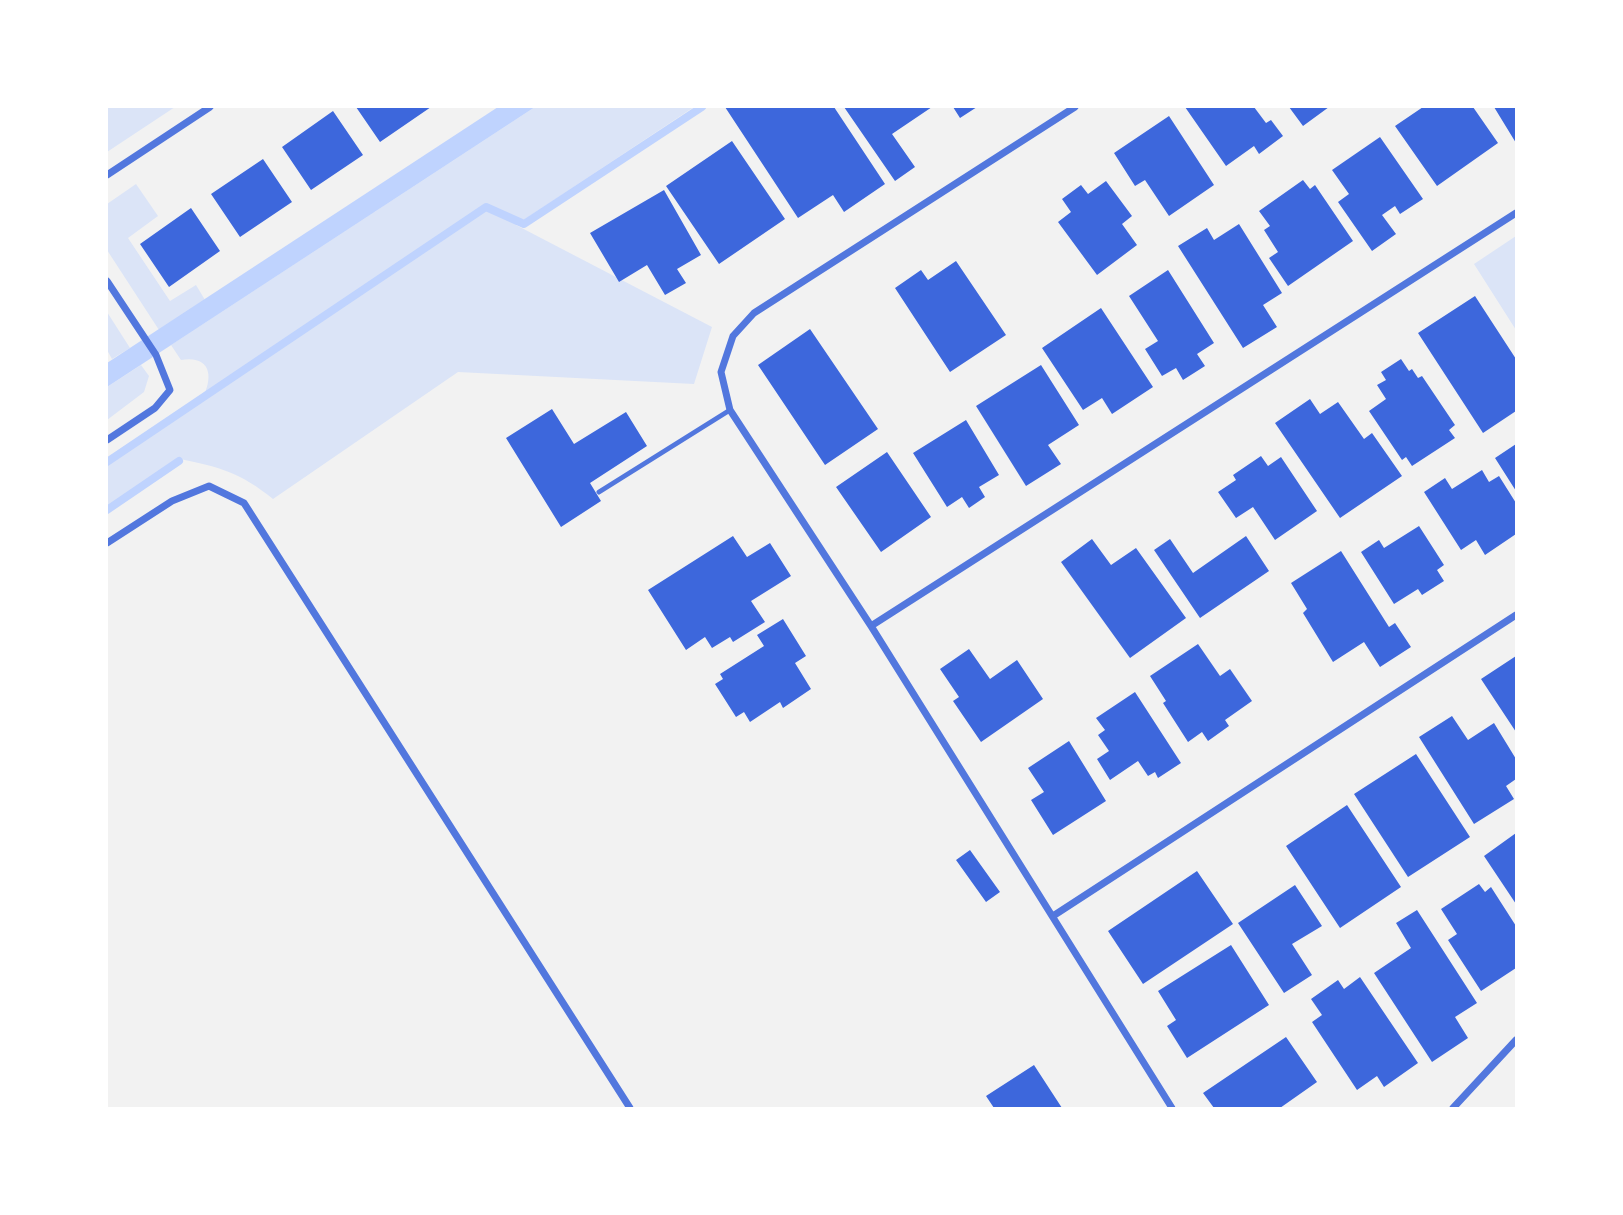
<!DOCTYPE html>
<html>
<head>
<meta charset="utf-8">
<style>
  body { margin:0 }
  #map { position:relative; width:1623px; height:1215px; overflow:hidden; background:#f2f2f2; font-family:"Noto Sans",sans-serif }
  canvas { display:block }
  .frame { position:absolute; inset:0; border:108px solid #fff; pointer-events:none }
</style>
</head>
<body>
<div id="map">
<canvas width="1623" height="1215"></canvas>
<div class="frame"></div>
</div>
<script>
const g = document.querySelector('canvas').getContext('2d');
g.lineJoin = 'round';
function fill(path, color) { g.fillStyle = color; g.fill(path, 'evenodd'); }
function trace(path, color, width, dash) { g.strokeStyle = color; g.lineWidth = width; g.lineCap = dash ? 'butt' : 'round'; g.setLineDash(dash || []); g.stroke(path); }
fill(new Path2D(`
  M107,107H175L107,152Z
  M535,107H694L516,225L712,327L694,384L458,372L273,499C241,473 220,467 180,459L107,508V465L202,399C214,377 211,355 181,360L171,345Z
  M136,184L158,216L128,238L170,301L196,285L205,300L159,330L107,250V204Z
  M1516,236V330L1474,264Z
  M107,312L130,348L112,359L107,350Z
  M141,365L149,376L144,392L107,420V387Z`), '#dbe4f7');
fill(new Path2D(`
  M498,107H535L107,387V363Z`), '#bfd3fe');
trace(new Path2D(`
  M107,462L486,207L524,224L702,107
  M107,510L179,461`), '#bfd3fe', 8);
fill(new Path2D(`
  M356,107H431L380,142Z
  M725,107H834L885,184L844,212L833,195L798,218Z
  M844,107H932L892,134L915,167L895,181Z
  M953,107H977L960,118Z
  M1185,107H1254L1266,123L1271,120L1283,136L1259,154L1254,146L1226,166Z
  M1289,107H1329L1303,126Z
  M1423,107H1473L1498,143L1437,186L1395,126Z
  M1494,107H1516V143Z
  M333,111L363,155L311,190L282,147Z
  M1169,116L1214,185L1169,216L1145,180L1135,186L1114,153Z
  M1380,137L1423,199L1400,214L1395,206L1382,215L1396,234L1372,251L1338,202L1349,194L1332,170Z
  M732,141L785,219L719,264L666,186Z
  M263,159L292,202L240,237L211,194Z
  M1303,180L1310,189L1315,185L1353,241L1288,286L1269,258L1278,252L1264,230L1270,226L1259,211Z
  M1106,181L1132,216L1122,224L1137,245L1097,275L1058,222L1071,212L1062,199L1081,185L1088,194Z
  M664,190L701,255L677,269L686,283L665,295L647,265L619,282L590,233Z
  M191,208L220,251L169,287L140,244Z
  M1239,224L1282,293L1263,305L1277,327L1243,348L1178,246L1207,228L1214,240Z
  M956,261L1006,335L950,372L895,288L921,270L928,280Z
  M1168,270L1214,343L1197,354L1205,366L1183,380L1176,368L1162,376L1145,349L1158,341L1129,296Z
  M1475,296L1516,359V411L1483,433L1418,333Z
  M1101,308L1153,387L1112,414L1102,398L1083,410L1042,348Z
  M810,329L878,429L825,465L758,365Z
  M1401,359L1409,371L1412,369L1418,378L1422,376L1455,425L1449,430L1455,438L1412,466L1406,457L1402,460L1369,411L1386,399L1377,385L1386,380L1381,372Z
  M1041,365L1079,425L1048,445L1061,464L1026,486L976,406Z
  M1310,399L1320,414L1338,402L1364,439L1372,433L1402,476L1340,518L1275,423Z
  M552,409L574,444L626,412L647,446L590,483L601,501L561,527L506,438Z
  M966,420L999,475L979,487L985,497L969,508L962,497L947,507L913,453Z
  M1516,444V491L1495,458Z
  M887,452L931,517L881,552L836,487Z
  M1261,456L1268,466L1281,457L1317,511L1275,540L1253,507L1236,518L1218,492L1236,480L1233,475Z
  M1482,470L1489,482L1499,476L1516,503V534L1485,555L1476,540L1461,550L1424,492L1445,478L1452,489Z
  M1419,526L1444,565L1437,570L1444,581L1422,595L1418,589L1394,604L1361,552L1379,540L1384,548Z
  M733,536L747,557L770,543L791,576L751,601L765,622L733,642L730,637L712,648L705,637L686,650L648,590Z
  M1246,536L1269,571L1200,618L1154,550L1170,539L1193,573Z
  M1092,539L1111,565L1136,548L1186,618L1130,658L1061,562Z
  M1341,551L1389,627L1395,623L1411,647L1380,667L1364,642L1333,662L1303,613L1307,609L1291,583Z
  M783,619L806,656L795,663L811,689L783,708L780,702L750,722L744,712L736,717L715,684L723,679L720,674L764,646L757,635Z
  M1198,644L1220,676L1230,669L1252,701L1225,720L1229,726L1208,741L1202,732L1188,742L1163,703L1166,701L1150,676Z
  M969,649L990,679L1017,660L1043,699L981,742L953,701L959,697L940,669Z
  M1516,656V732L1481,679Z
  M1135,692L1181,763L1158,778L1155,772L1148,776L1138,761L1110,780L1097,759L1109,751L1098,735L1105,730L1096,718Z
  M1452,716L1468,740L1494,723L1516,759V779L1506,786L1514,799L1474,824L1419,737Z
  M1069,741L1106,801L1053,835L1031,800L1044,792L1028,768Z
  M1416,754L1470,837L1408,877L1354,794Z
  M1347,805L1401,887L1340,928L1286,846Z
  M1516,833V904L1484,856Z
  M970,850L1000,892L986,902L956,860Z
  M1197,871L1233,924L1143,984L1108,931Z
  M1479,884L1485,892L1491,887L1516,926V968L1481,991L1448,940L1457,934L1441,909Z
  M1295,885L1322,926L1292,944L1312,975L1284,993L1238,923Z
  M1417,910L1477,1003L1455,1017L1468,1038L1432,1062L1374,973L1411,948L1396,923Z
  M1231,945L1269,1005L1187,1058L1167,1026L1176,1020L1158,991Z
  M1360,977L1418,1063L1384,1087L1377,1076L1357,1090L1312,1022L1322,1015L1311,999L1338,980L1344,989Z
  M1286,1037L1317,1082L1280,1108H1214L1203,1093Z
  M1034,1065L1062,1108H994L986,1096Z`), '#3d67dc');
trace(new Path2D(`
  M599,492L730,410`), '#5277de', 5);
trace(new Path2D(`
  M1075,107L754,313L733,336L721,372L730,410L871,626L1172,1108
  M107,175L210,107
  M107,281L156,355L170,390L155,408L107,440
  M107,543L172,501L209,486L244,503L630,1108
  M871,626L1516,213
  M1053,916L1516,615
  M1453,1108L1516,1040`), '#5277de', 7);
</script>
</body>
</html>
